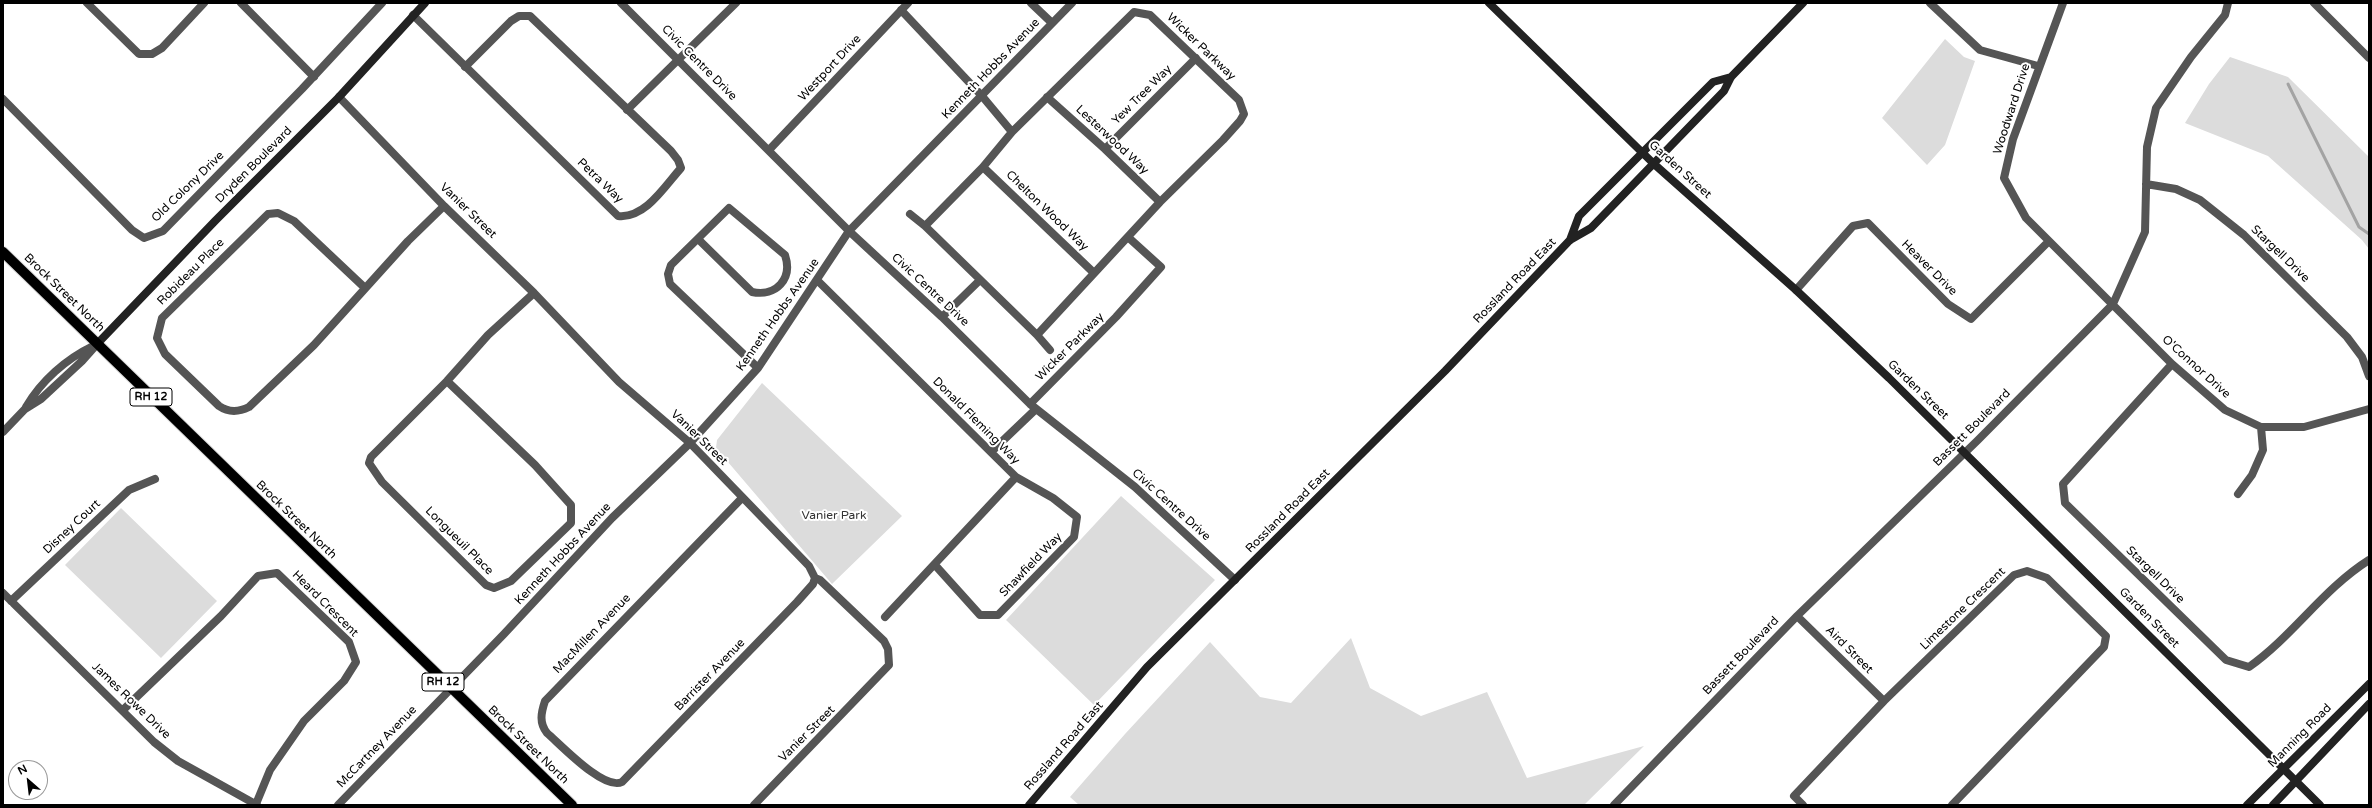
<!DOCTYPE html>
<html>
<head>
<meta charset="utf-8">
<style>
  body { margin:0 }
  #map { position:relative; width:2372px; height:808px; overflow:hidden; background:#fff; font-family:"Varela Round",sans-serif }
  canvas { display:block }
  .frame { position:absolute; inset:0; border:4px solid #000; pointer-events:none }
  .north { position:absolute; left:8px; top:760px; width:40px; height:40px; box-sizing:border-box; background:#fff; border:1px solid #999; border-radius:50%; rotate:332deg; font-size:11px; font-weight:700; line-height:16px; text-align:center; color:#000 }
  .north::after { content:''; display:block; margin:auto; width:14px; height:18px; background:#000; clip-path:polygon(50% 0,100% 100%,50% 72%,0 100%) }
</style>
</head>
<body>
<div id="map">
<canvas width="2372" height="808"></canvas>
<div class="frame"></div>
<div class="north">N</div>
</div>
<script>
const g = document.querySelector('canvas').getContext('2d');
g.lineJoin = 'round';
function fill(path, color) { g.fillStyle = color; g.fill(path, 'evenodd'); }
function trace(path, color, width, dash) { g.strokeStyle = color; g.lineWidth = width; g.lineCap = dash ? 'butt' : 'round'; g.setLineDash(dash || []); g.stroke(path); }
function write(font, color, halo, rows, align = 'center') {
  g.font = font + ' "Varela Round",sans-serif'; g.lineWidth = 4; g.setLineDash([]); g.textBaseline = 'middle'; g.strokeStyle = halo; g.fillStyle = color; for (const [text, x, y, turn = 0] of rows) {
    g.save(); g.translate(x, y); g.rotate((+turn || 0) * Math.PI / 180); g.textAlign = isNaN(turn) ? turn : align; if (halo) g.strokeText(text, 0, 0); g.fillText(text, 0, 0); g.restore();
  }
}
fill(new Path2D(`
  M1945,39L1964,57L1975,61L1945,145L1927,165L1882,118Z
  M2230,57L2288,77L2369,157V249L2362,240L2268,156L2185,123L2209,84Z
  M762,383L902,516L832,584L716,448L717,440Z
  M1121,496L1215,580L1094,705L1006,620Z
  M121,508L217,601L161,658L65,565Z
  M1351,638L1370,688L1421,716L1487,692L1527,778L1644,746L1584,805H1079L1070,797L1125,734L1210,642L1260,697L1291,703Z`), '#dcdcdc');
trace(new Path2D(`
  M2288,84L2359,227L2369,234`), '#a3a3a3', 3);
const primary = new Path2D(`
  M3,252L572,805`);
trace(primary, '#dbdbdb', 12);
trace(new Path2D(`
  M87,3L139,54H152L162,48L204,3
  M241,3L314,77
  M621,3L849,231L942,317L1030,404L1135,487L1235,580
  M1031,3L1052,23
  M1930,3L1980,50L2038,66
  M2063,3L2013,139L2004,178L2026,218L2172,364L2225,410L2261,427H2304L2369,409
  M2314,3L2369,58
  M901,10L982,96L1012,132
  M1134,12L1150,15L1239,100L1244,114L1240,121L1223,140L1160,202L1037,335L925,226L983,167L1012,132Z
  M413,15L618,216C645,219 665,186 681,168L678,160L671,151L530,16H519L511,21L465,67
  M339,97L444,206L534,293L619,382L690,443L809,566L815,578
  M1047,97L1105,149L1160,202
  M3,99L132,230L144,238L163,231L302,89L382,3
  M627,110L736,3
  M1105,149L1196,58
  M769,150L908,3
  M983,167L1094,273
  M2146,184L2176,189L2200,200L2244,235L2347,337L2362,357L2369,376
  M910,214L925,226
  M698,239L752,292C776,297 793,279 785,255L729,208L671,265L668,274L670,284L758,368
  M818,281L1016,477L885,617
  M365,288L294,221L278,213L268,214L162,318L157,338L165,354L219,406C229,413 239,412 249,407L314,345L408,241L444,206
  M1796,290L1853,226L1868,223L1948,304L1971,319L2049,241
  M942,317L980,280
  M1037,335L1050,350
  M2172,364L2063,484L2065,503L2226,660L2249,667C2293,636 2323,589 2369,560
  M447,381L535,465L571,505V523L511,581L494,588L486,585L382,482L369,463L371,457L447,381L488,335L534,293
  M1030,404L1116,317L1161,267L1129,238
  M26,407C41,381 66,359 93,346
  M3,432L25,409L41,399L82,361L98,343
  M991,452L1036,409
  M2238,494L2252,475L2263,450L2261,427
  M742,498L545,701C541,713 539,723 547,733C561,745 604,791 622,782L797,602L813,584L815,578
  M935,565L980,615H998L1074,537L1077,517L1053,498L1016,477
  M3,593L154,742L178,761L257,805
  M11,601L129,490L155,479
  M1797,616L1884,701
  M123,710L221,616L258,576L277,573L349,642L356,662L344,681L304,721L270,770L256,804
  M338,805L504,634L612,518L690,443L758,368L849,231L1072,3
  M754,805L889,665L888,649L884,641L820,580L815,578
  M1614,805L1797,616L1978,440L2113,304L2145,232L2147,147L2156,108L2191,57L2225,15L2228,3
  M1803,805L1794,796L1884,701L2014,575L2027,571L2047,578L2106,636L2104,647L1952,805`), '#555', 8);
trace(new Path2D(`
  M1489,3L1654,164L1796,290L1889,378L2320,805
  M1570,240L1579,216L1713,82L1731,77
  M98,343L215,221L339,97L425,3
  M1029,805L1147,667L1445,371L1570,240L1591,228L1724,91L1731,77L1803,3
  M2247,805L2369,684
  M2273,805L2369,704`), '#222', 8);
trace(primary, '#000', 10);
for (const [x, y, w] of [
  [151,397,42],
  [443,682,42]
]) { const box = new Path2D(); box.roundRect(x - w / 2, y - 9, w, 18, 3); g.fillStyle = '#fff'; g.fill(box); trace(box, '#000', 1); }
write('bold 11px', '#000', null, [
  ["RH 12",151,397],
  ["RH 12",443,682]
]);
write('12px', '#000', '#fff', [
  ["Wicker Parkway",1201,47,44],
  ["Civic Centre Drive",699,63,45],
  ["Westport Drive",830,68,-47],
  ["Kenneth Hobbs Avenue",991,69,-46],
  ["Yew Tree Way",1142,95,-45],
  ["Woodward Drive",2012,109,-72],
  ["Lesterwood Way",1112,140,43],
  ["Dryden Boulevard",254,165,-45],
  ["Garden Street",1680,170,42],
  ["Petra Way",600,181,44],
  ["Old Colony Drive",188,187,-44],
  ["Vanier Street",468,211,44],
  ["Chelton Wood Way",1047,211,44],
  ["Stargell Drive",2280,254,44],
  ["Heaver Drive",1929,268,45],
  ["Robideau Place",191,272,-45],
  ["Rossland Road East",1515,281,-46],
  ["Civic Centre Drive",930,290,43],
  ["Brock Street North",64,293,44],
  ["Kenneth Hobbs Avenue",778,315,-55],
  ["Wicker Parkway",1070,347,-45],
  ["O'Connor Drive",2196,367,42],
  ["Garden Street",1918,390,44],
  ["Donald Fleming Way",976,421,45],
  ["Bassett Boulevard",1972,428,-45],
  ["Vanier Street",699,438,44],
  ["Civic Centre Drive",1171,505,42],
  ["Rossland Road East",1288,511,-45],
  ["Brock Street North",296,520,44],
  ["Disney Court",72,527,-43],
  ["Longueuil Place",459,541,45],
  ["Kenneth Hobbs Avenue",563,554,-47],
  ["Shawfield Way",1031,565,-46],
  ["Stargell Drive",2155,575,44],
  ["Heard Crescent",325,604,45],
  ["Limestone Crescent",1963,609,-44],
  ["Garden Street",2149,618,45],
  ["MacMillen Avenue",592,634,-46],
  ["Aird Street",1849,650,45],
  ["Bassett Boulevard",1741,656,-46],
  ["Barrister Avenue",710,675,-46],
  ["James Rowe Drive",131,701,44],
  ["Vanier Street",807,734,-45],
  ["Manning Road",2300,736,-45],
  ["Brock Street North",528,745,44],
  ["Rossland Road East",1064,746,-49],
  ["McCartney Avenue",377,747,-46]
]);
write('12px', '#333', '#fff', [
  ["Vanier Park",834,516]
]);
</script>
</body>
</html>
